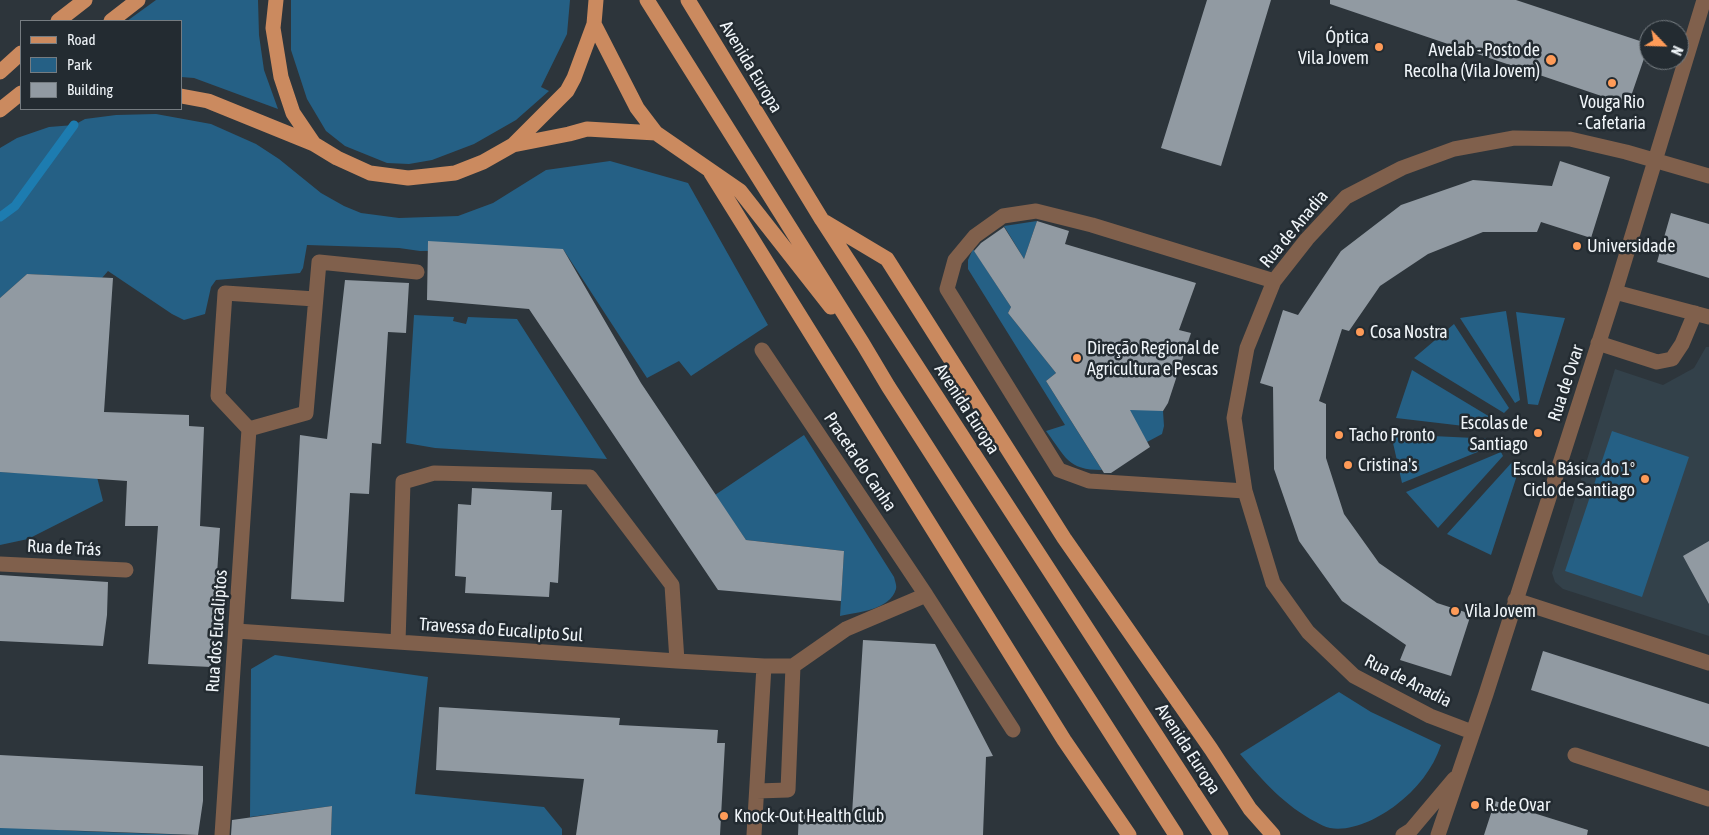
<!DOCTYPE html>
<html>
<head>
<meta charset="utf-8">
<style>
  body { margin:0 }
  #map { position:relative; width:1709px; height:835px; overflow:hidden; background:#2d353b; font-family:"Asap Condensed",sans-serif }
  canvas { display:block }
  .legend { position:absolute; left:20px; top:20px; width:162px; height:90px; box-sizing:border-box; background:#232b31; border:1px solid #757c81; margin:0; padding:6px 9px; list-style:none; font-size:15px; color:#f0f5f9 }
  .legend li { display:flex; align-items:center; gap:10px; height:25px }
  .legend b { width:25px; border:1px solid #757c81 }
  .north { position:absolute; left:1639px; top:20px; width:50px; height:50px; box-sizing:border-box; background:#232b31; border:1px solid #757c81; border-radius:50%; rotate:114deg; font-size:14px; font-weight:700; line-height:20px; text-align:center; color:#f0f5f9 }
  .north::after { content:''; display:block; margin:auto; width:18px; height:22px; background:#fe9b58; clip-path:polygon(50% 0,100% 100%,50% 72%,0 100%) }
</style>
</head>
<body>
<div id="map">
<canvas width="1709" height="835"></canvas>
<ul class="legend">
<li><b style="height:6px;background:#cb8a5f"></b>Road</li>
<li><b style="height:14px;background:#256085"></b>Park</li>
<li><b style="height:14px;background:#919aa2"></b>Building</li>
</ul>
<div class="north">N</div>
</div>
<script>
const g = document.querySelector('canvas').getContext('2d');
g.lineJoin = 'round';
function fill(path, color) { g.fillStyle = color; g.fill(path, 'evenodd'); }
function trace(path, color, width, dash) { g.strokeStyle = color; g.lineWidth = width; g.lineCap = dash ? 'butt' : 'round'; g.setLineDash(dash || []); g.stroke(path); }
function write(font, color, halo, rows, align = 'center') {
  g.font = font + ' "Asap Condensed",sans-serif'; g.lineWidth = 5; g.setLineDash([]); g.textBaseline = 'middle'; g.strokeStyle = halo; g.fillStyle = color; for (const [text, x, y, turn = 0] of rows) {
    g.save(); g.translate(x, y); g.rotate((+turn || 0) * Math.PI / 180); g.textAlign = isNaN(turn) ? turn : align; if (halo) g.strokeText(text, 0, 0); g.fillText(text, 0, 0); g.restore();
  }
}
fill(new Path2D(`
  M1706,347H1709V636L1563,589L1555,582L1552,573L1615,369L1663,385L1694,368Z`), '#33414a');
fill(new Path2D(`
  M156,0H258L259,35L264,70L278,109L194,78L181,77V21H127Z
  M291,0H570L567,34L541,87L549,91L516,120L474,144L432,160L409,164L387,163L345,146L326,131L307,99L291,50Z
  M156,114L211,124L256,144L279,159L321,193L344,206L361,213L399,218L458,216L493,203L546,170L610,161L688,183L768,325L691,376L679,361L647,378L563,249L420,251L399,248L307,245L303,268L300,273L216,280L211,287L205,314L184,320L172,314L108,271L102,278L27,274L0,298V148L17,138L49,127L74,125L85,119L116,115Z
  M1037,221L1024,259L1004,226Z
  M973,249L1011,307L1008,313L1056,373L1046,381L1102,470C1067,470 1066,457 1046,431L1065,425L968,269V260Z
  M1506,311L1520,400L1515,403L1460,318Z
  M1516,312L1565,318L1538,405L1528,404Z
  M414,315L454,317L453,321L466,324L468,317L517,319L607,459L435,448L406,443Z
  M1454,324L1509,408L1504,413L1414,358Z
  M1105,370L1163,411L1164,426L1162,434L1147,442Z
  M1412,370L1500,423L1498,430L1396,418Z
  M1612,431L1689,457L1642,597L1565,571Z
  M1391,434L1495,439L1497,444L1402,483Z
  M804,435L894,577C895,581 897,586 896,589C890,610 858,612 840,616L844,551L746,540L715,495Z
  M1501,452L1503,456L1438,528L1406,492Z
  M1514,460L1521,463L1491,555L1447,534Z
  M0,472L97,477L103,501L28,539L0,545Z
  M275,655L428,677L415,794L544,807L562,829V835H331L332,806L250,817L251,669Z
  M1339,692L1371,712L1441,745C1433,769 1416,790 1396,805C1379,818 1352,832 1330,828C1325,827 1320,824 1316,822C1285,806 1263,781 1240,754Z
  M0,826L76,831L185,835H0Z`), '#256085');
trace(new Path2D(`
  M0,217L15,206L74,125`), '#1d7cb0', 9);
fill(new Path2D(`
  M1207,0H1271L1221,166L1161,148Z
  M1330,0H1516L1649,44L1628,105L1330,4Z
  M1560,161L1610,177L1591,238L1541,222L1537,232H1483L1428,254L1380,286L1349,331L1342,329L1319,401L1326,404V458L1344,514L1379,563L1437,603L1471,614L1451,676L1400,660L1406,645L1342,601L1299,541L1274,469L1273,387L1260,383L1283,310L1298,315L1341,251L1401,205L1473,180L1552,186Z
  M1671,213L1709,224V278L1657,262Z
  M1037,221L1069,231L1065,244L1196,283L1179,330L1191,333L1168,403L1163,411L1130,410L1150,447L1111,473H1104L1046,381L1056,373L1008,313L1011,307L974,251L981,243L1004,227L1024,259Z
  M428,241L563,249L641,383L746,540L844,551L841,601L718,590L529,309L427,300Z
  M27,274L113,278L104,412L189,415V426L204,427L200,526L220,528L211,667L148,664L158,526H125L127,481L0,472V298Z
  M345,280L409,283L406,333L388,332L381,444L372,443L369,494L350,493L344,602L291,599L300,435L327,439Z
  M472,488L552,492L551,510H562L558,583L550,582L549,597L465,593L466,577L455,576L458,504L471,505Z
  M1709,541V604L1683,556Z
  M0,575L108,582L107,615L103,646L0,641Z
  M863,640L935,644L993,756L986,757L983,835H798L799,811L852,814Z
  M1543,651L1709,704V747L1531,690Z
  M439,707L620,718L619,725L718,730L717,743H725L720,835H576L584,779L436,770Z
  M0,755L203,766V801L198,835L0,828Z
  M1495,801L1588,830L1587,835H1484Z
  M332,806L331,835H231L232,820Z`), '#919aa2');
trace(new Path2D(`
  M1615,292L1709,317
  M1598,343L1657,362L1672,359L1682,344L1695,313
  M762,350L926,595L846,629L793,666
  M249,429L306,413L319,262L417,272
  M1245,491L1089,481L1059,470L947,289L955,260L975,236L1003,216L1036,211L1092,225L1274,281
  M0,564L126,570
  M926,595L1013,730
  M1515,600L1709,663
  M236,631L677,661L764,666H793
  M398,642L403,482L434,473L590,477L672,585L677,661
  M1472,732L1430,716L1354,676L1308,632L1273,583L1245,491L1234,418L1247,348L1274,281L1307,239L1346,197L1402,168L1454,149L1514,138L1570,139L1626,152L1709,176
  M1575,755L1709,799
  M757,791L788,790L793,666
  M222,835L249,429L218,396L225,293L315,299
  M754,835L764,666
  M1403,835L1411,830L1454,779
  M1438,835L1486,694L1615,292L1704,0`), '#80604c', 15);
trace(new Path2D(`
  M276,0L273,28L281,77L293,113L314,144
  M647,0L863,344L888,386L1176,835
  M688,0L822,220L1221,835
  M58,21L85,0
  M111,21L138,0
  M594,24L637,108L656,133L740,191L831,307
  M0,72L21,53
  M181,96L208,101L314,144L337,158L370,173L408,178L455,173L483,162L513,145L567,91L574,78L594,24L596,0
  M0,110L21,93
  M513,145L569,134L587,129L656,133
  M711,173L1064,740L1129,835
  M825,222L887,259L1064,538L1211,749L1250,809L1273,835`), '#cb8a5f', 15);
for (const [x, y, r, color] of [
  [1379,47,5,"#fe9b58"],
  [1551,60,6,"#fe9b58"],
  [1612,83,5,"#fe9b58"],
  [1577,246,5,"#fe9b58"],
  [1360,332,5,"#fe9b58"],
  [1077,358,5,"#fe9b58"],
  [1538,433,5,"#fe9b58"],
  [1339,435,5,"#fe9b58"],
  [1348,465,5,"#fe9b58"],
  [1645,479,5,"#fe9b58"],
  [1455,611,5,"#fe9b58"],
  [1475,805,5,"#fe9b58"],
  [724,816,5,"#fe9b58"]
]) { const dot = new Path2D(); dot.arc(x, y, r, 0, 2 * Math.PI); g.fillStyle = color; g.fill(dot); trace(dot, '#232b31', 2); }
write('18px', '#f0f5f9', '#232b31', [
  ["Óptica",1369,37,"right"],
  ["Vila Jovem",1369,58,"right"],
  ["Avelab - Posto de",1540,50,"right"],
  ["Recolha (Vila Jovem)",1540,71,"right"],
  ["Vouga Rio",1612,102,"center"],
  ["- Cafetaria",1612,123,"center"],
  ["Universidade",1587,246],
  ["Cosa Nostra",1370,332],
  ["Direção Regional de",1087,348],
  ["Agricultura e Pescas",1087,369],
  ["Escolas de",1528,423,"right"],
  ["Santiago",1528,444,"right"],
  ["Tacho Pronto",1349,435],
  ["Cristina's",1358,465],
  ["Escola Básica do 1°",1635,469,"right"],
  ["Ciclo de Santiago",1635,490,"right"],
  ["Vila Jovem",1465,611],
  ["R. de Ovar",1485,805],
  ["Knock-Out Health Club",734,816]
], 'left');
write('18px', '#f0f5f9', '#232b31', [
  ["Avenida Europa",751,67,59],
  ["Rua de Anadia",1294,229,-50],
  ["Rua de Ovar",1566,383,-72],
  ["Avenida Europa",967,409,57],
  ["Praceta do Canha",860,462,56],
  ["Rua de Trás",64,548,3],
  ["Travessa do Eucalipto Sul",501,630,4],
  ["Rua dos Eucaliptos",217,631,-86],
  ["Rua de Anadia",1408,681,27],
  ["Avenida Europa",1188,749,57]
]);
</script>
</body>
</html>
